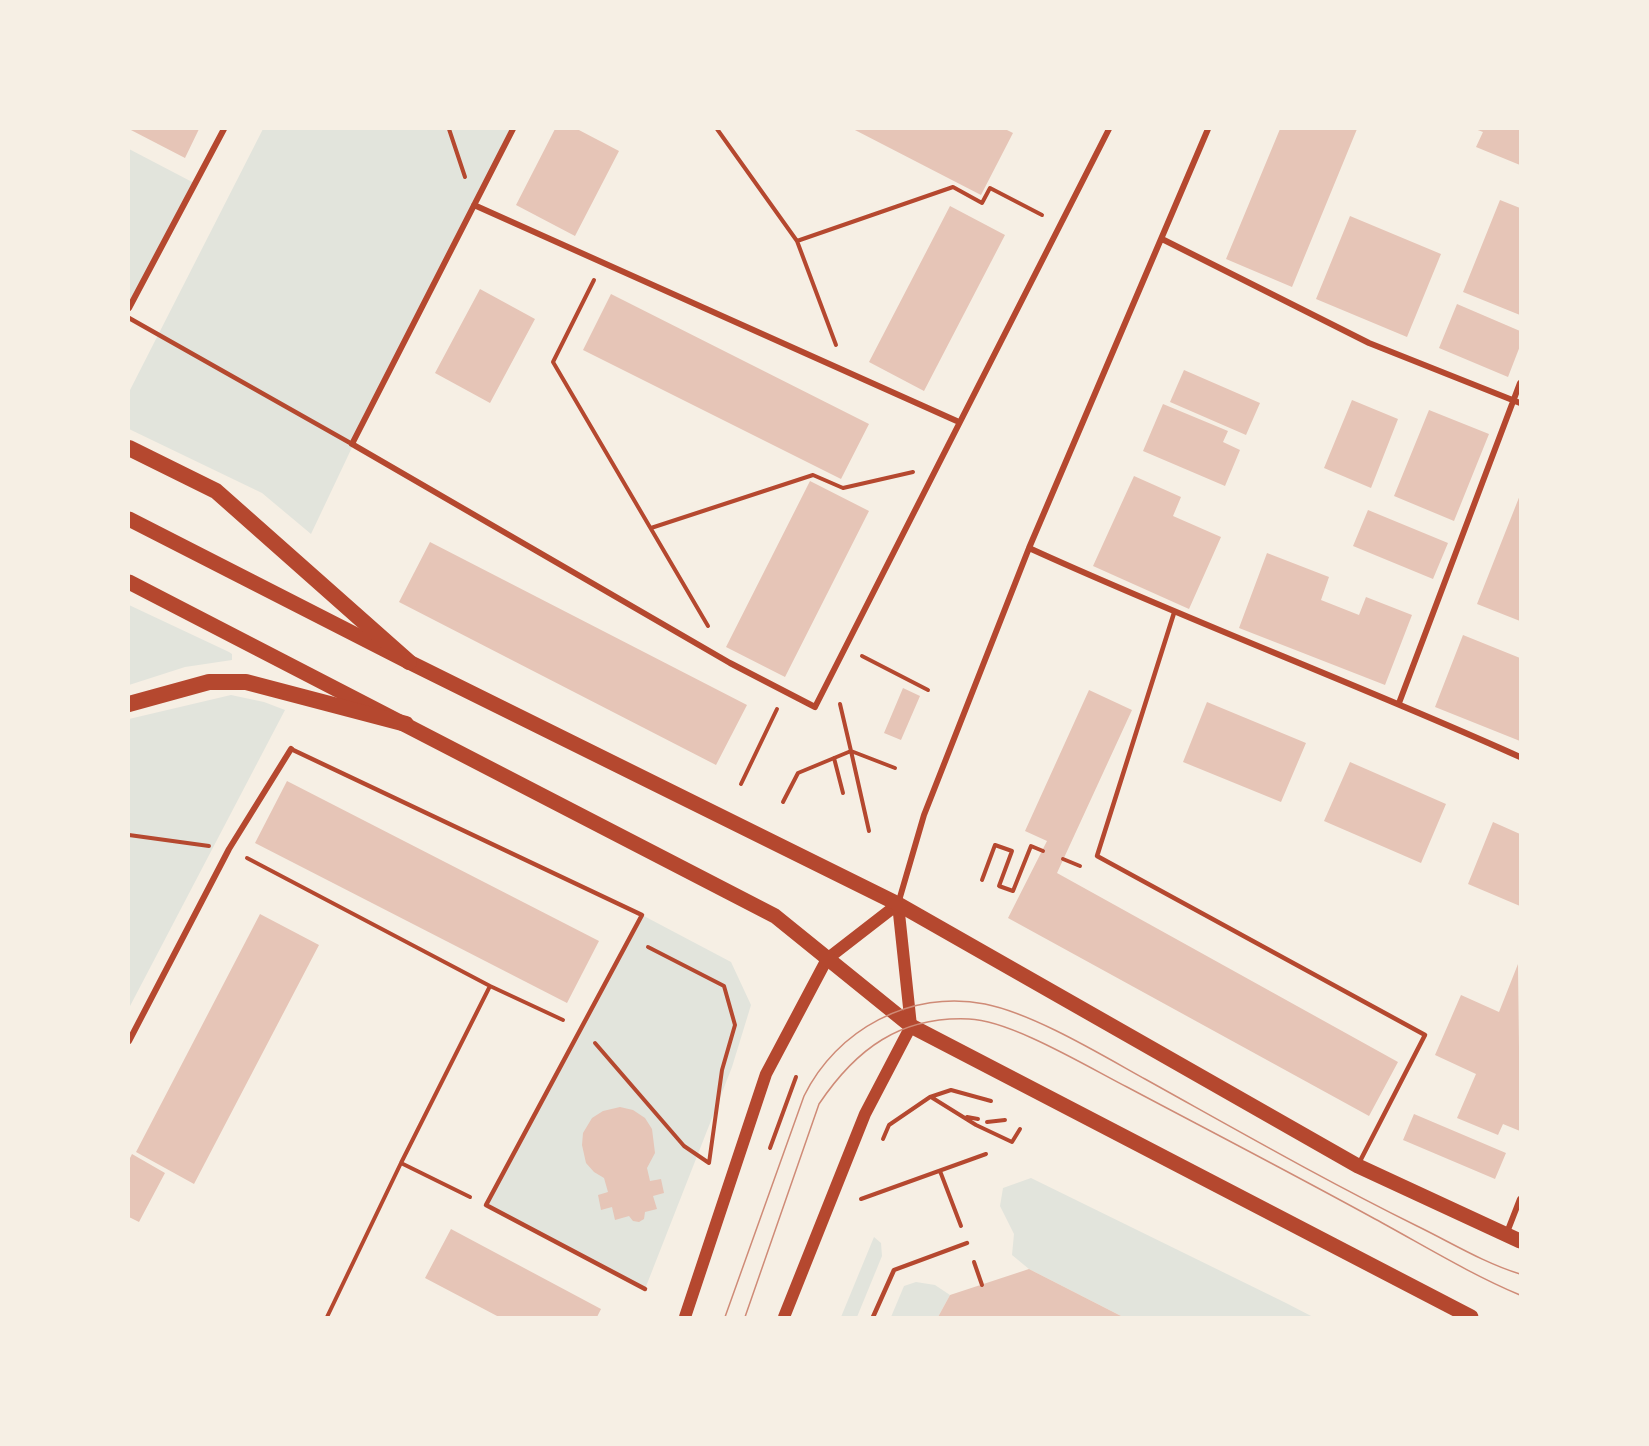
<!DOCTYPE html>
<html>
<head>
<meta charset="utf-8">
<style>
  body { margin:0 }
  #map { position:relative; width:1649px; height:1446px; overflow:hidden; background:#f6efe4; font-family:Ubuntu,sans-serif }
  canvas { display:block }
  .frame { position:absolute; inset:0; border:130px solid #f6efe4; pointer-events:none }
</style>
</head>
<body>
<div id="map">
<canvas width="1649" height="1446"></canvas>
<div class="frame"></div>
</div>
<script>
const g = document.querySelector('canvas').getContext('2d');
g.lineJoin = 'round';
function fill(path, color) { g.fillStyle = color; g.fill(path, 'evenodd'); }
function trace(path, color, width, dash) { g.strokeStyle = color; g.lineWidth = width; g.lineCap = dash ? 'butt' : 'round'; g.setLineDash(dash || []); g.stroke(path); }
fill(new Path2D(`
  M263,129H513L365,420L311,534L262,493L129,429V392Z
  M129,149L196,184L129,308Z
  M129,605L229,652L232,654V660L185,667L129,685Z
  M231,695L264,702L285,710L129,1008V719Z
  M642,915L731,962L751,1005L732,1067L645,1289L486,1205Z
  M1031,1178L1286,1303L1313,1317H1123L1029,1269L1012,1255L1014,1234L1000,1206L1003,1188Z
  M874,1237L881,1243L882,1256L857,1317H841Z
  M916,1282L935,1285L950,1295L938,1317H891L904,1286Z`), '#e2e4dc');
fill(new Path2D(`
  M129,129H199L185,158Z
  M555,129H577L619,151L575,236L516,205Z
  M853,129H1005L1013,133L981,195Z
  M1280,129H1357L1292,287L1226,259Z
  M1475,129H1520V165L1476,147L1483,132Z
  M1500,200L1520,208V315L1463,292Z
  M950,206L1005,235L924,391L869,362Z
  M1350,216L1441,254L1407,337L1316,299Z
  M480,289L535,319L490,403L435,373Z
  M611,294L869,424L841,479L583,350Z
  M1457,304L1520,331V346L1508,377L1439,348Z
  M1184,370L1260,403L1246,435L1170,402Z
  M1352,400L1398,419L1371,488L1324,468Z
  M1163,404L1228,431L1223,442L1240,450L1225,486L1143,451Z
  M1429,410L1489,434L1454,521L1394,496Z
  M1134,476L1181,497L1173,516L1221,537L1189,609L1093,566Z
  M810,481L869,511L785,677L726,647Z
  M1520,495V621L1477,604Z
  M1368,510L1448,543L1433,579L1353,546Z
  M430,542L747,705L716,765L399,602Z
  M1267,553L1329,577L1321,600L1359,615L1366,597L1412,615L1385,685L1239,628Z
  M1463,635L1520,658V741L1435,707Z
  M903,688L920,696L901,740L884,733Z
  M1089,690L1132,710L1057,873L1398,1062L1369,1116L1008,918L1047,841L1025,831Z
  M1207,702L1306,743L1281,802L1183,762Z
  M1350,762L1446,804L1421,863L1324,821Z
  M287,781L599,941L567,1003L255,843Z
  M1493,822L1520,834V906L1468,884Z
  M260,914L319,945L194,1184L136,1152Z
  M1518,964L1520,1131L1503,1124L1498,1135L1457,1118L1476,1074L1435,1055L1461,995L1499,1012Z
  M620,1107L633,1110L645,1118L652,1129L655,1153L647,1168L650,1181L661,1179L664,1193L653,1196L657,1209L645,1212L644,1219L639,1222L633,1221L629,1216L615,1220L612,1207L601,1210L598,1195L608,1192L604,1178L594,1172L586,1163L582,1145L583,1133L592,1118L603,1111Z
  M1414,1114L1506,1153L1495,1179L1403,1140Z
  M132,1154L165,1173L139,1222L129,1217V1160Z
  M451,1229L601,1309L597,1317H499L425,1278Z
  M1029,1269L1123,1317H938L950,1295Z`), '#e6c5b7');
trace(new Path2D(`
  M449,129L465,177
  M717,129L797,241L836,345
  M797,241L953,187L982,203L990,188L1042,215
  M594,280L553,362L708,626
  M651,528L813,475L843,488L913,472
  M862,656L928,690
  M840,704L851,751L895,768
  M834,758L843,793
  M741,784L777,709
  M783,802L798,773L851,751L869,831
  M129,835L209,846
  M247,858L490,986L563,1020
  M1063,859L1080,866
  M982,880L995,845L1012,851L999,886L1013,891L1031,846L1043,851
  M595,1043L684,1146L709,1163L722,1070L735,1025L724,986L648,947
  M931,1097L976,1125L1012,1142L1020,1129
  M967,1117L978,1119
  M987,1122L1005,1120
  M883,1139L889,1125L930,1097L951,1090L991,1101
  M770,1148L796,1077
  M401,1163L490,986
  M940,1171L961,1226
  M861,1199L986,1154
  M974,1262L982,1285
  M327,1317L401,1163L470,1197`), '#b5482f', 4);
trace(new Path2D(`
  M129,318L352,444
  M1174,613L1097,856L1425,1035L1359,1163
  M291,749L642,915L486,1205L645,1289
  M873,1317L894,1270L967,1243`), '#b5482f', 4.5);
trace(new Path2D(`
  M513,129L352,444L730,663L815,707L1109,129
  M474,205L959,422
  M1162,239L1369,343L1520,403
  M129,308L224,129
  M1029,548C1191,622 1358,684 1520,757
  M1399,703L1520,383
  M898,904L924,815L1029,548L1208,129
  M129,1041L229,849L291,749
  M1506,1235L1520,1199`), '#b5482f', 6);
trace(new Path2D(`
  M685,1317L766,1074L827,959L898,904
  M784,1317L865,1114L911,1026L898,904`), '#b5482f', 12);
trace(new Path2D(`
  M129,519L409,662L898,904L1358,1166L1520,1241
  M129,582L775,916L911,1026L1471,1317`), '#b5482f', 15);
trace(new Path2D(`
  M129,448L216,491L409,662
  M129,704L209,682H246L406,724`), '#b5482f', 16);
trace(new Path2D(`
  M725,1317L804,1096C836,1030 911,989 985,1004C1034,1014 1100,1054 1145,1079C1235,1129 1324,1180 1417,1226C1450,1242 1484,1263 1520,1274
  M745,1317L819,1104C856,1049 900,1016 969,1019C1010,1020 1088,1067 1127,1087C1210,1131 1293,1174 1375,1219C1423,1245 1470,1274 1520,1295`), '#cf8b77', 1.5);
</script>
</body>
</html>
